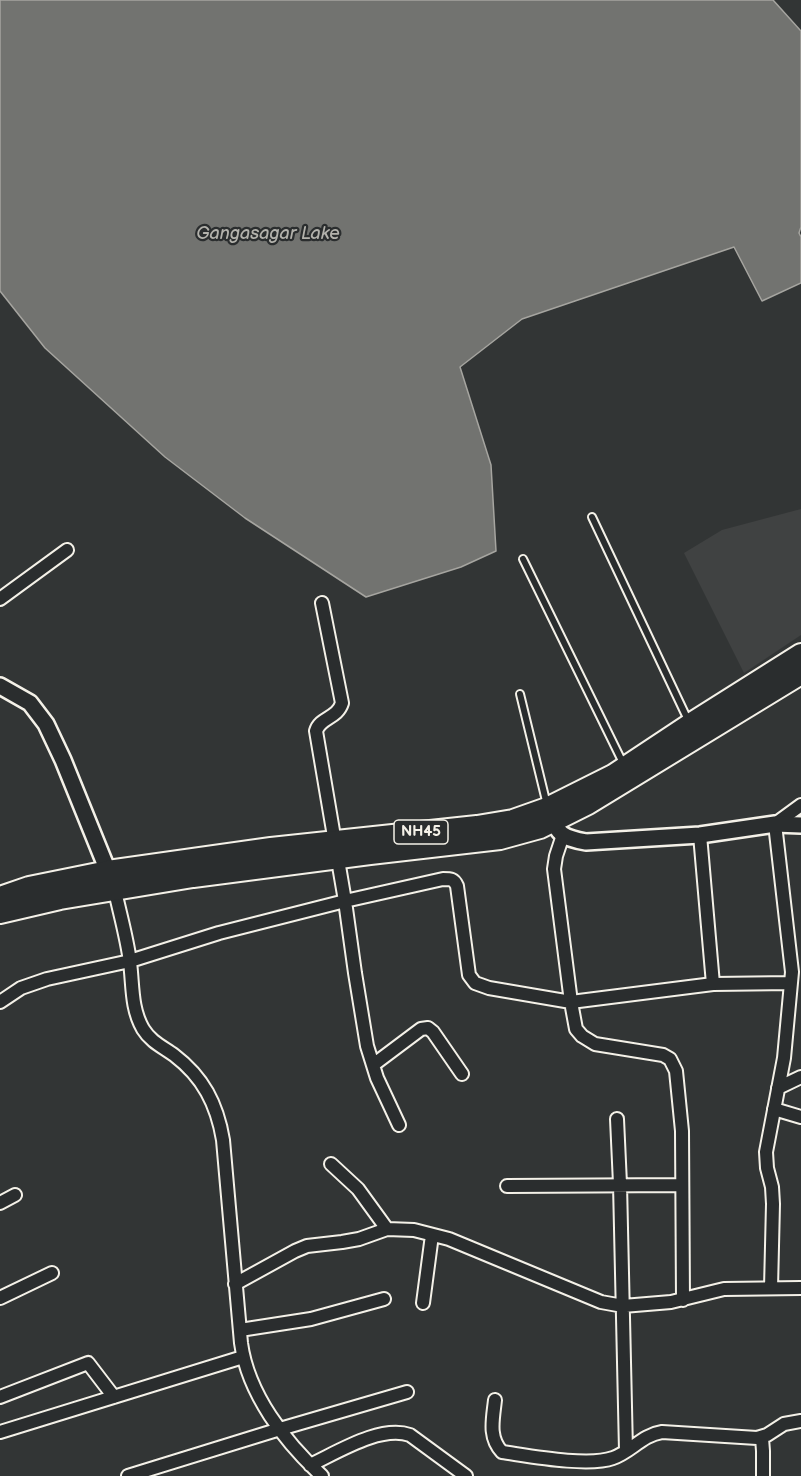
<!DOCTYPE html>
<html>
<head>
<meta charset="utf-8">
<style>
  body { margin:0 }
  canvas { display:block; background:#323535 }
</style>
</head>
<body>
<canvas width="801" height="1476"></canvas>
<script>
const g = document.querySelector('canvas').getContext('2d');
g.lineJoin = 'round';
function fill(path, color) { g.fillStyle = color; g.fill(path, 'evenodd'); }
function trace(path, color, width, dash) { g.strokeStyle = color; g.lineWidth = width; g.lineCap = dash ? 'butt' : 'round'; g.setLineDash(dash || []); g.stroke(path); }
function write(font, color, halo, rows, align = 'center') {
  g.font = font + ' "Balsamiq Sans",sans-serif'; g.lineWidth = 4.5; g.setLineDash([]); g.textBaseline = 'middle'; g.strokeStyle = halo; g.fillStyle = color; for (const [text, x, y, turn = 0] of rows) {
    g.save(); g.translate(x, y); g.rotate((+turn || 0) * Math.PI / 180); g.textAlign = isNaN(turn) ? turn : align; if (halo) g.strokeText(text, 0, 0); g.fillText(text, 0, 0); g.restore();
  }
}
fill(new Path2D(`
  M801,509V635L744,673L684,553L722,530Z`), '#404242');
const water = new Path2D(`
  M0,0H773L801,31V227L799,233L801,237V283L762,301L734,247L522,319L460,367L491,465L496,551L461,567L366,597L245,518L165,457L45,348L0,291Z`);
fill(water, '#727370');
trace(water, '#a6a5a0', 1.5);
const service = new Path2D(`
  M592,517L688,720
  M523,559L623,763
  M520,694L547,805`);
const minor = new Path2D(`
  M0,599L67,550
  M322,603L342,703C337,719 320,717 316,731L345,901L355,973L367,1046L377,1078L399,1125
  M563,835L556,856L554,869L571,1002L576,1029L582,1036L595,1044L663,1055L670,1059L676,1071L682,1131L683,1300
  M700,835L713,984
  M115,891C120,914 127,938 130,962C133,986 131,1008 143,1029C151,1042 163,1047 174,1055C203,1077 217,1104 223,1140L241,1343C248,1394 285,1442 322,1476
  M0,1002L21,988L47,979L130,961L219,933L345,901L443,879C451,879 454,879 457,886L469,975L475,983L489,988L571,1002L713,984L791,983
  M373,1065L421,1029L428,1028L433,1032L462,1074
  M778,1088L801,1077
  M774,1109L801,1117
  M617,1119L620,1184L626,1451
  M331,1164L358,1189L387,1229
  M507,1186L682,1185
  M0,1203L15,1195
  M235,1284L295,1251L307,1246L342,1242L359,1239L387,1229L414,1230L449,1239L601,1302L623,1306L671,1302L724,1289L801,1288
  M771,1288L773,1204L772,1187L767,1168L766,1152L784,1058L792,972L775,824L801,805
  M0,1298L52,1273
  M423,1303L432,1235
  M240,1330L311,1319L384,1299
  M0,1397L88,1363L114,1397
  M495,1400C493,1419 488,1437 502,1452C530,1456 588,1467 613,1458C631,1452 642,1435 662,1432L757,1438L767,1435L784,1424L801,1421
  M0,1432L243,1357
  M762,1438L763,1451V1476
  M310,1465C338,1452 380,1425 410,1435L466,1476
  M128,1476L280,1429L407,1392`);
const tertiary = new Path2D(`
  M0,686L30,703L46,724L63,760L112,881
  M549,813C558,835 563,838 586,842L700,835L775,824L801,825`);
const trunk = new Path2D(`
  M0,897L29,887L108,871L271,848L477,826L513,820L547,808L613,775L690,724L801,654
  M0,913L60,899L193,877L370,854L500,839L540,828L588,804L801,674`);
trace(service, '#f4f1e8', 10);
trace(minor, '#f4f1e8', 16);
trace(tertiary, '#f4f1e8', 20);
trace(trunk, '#f4f1e8', 24);
trace(service, '#2a2d2e', 6);
trace(minor, '#2a2d2e', 12);
trace(tertiary, '#2a2d2e', 15);
trace(trunk, '#2a2d2e', 20);
for (const [x, y, w] of [
  [421,832,54]
]) { const box = new Path2D(); box.roundRect(x - w / 2, y - 12, w, 24, 4.5); g.fillStyle = '#2a2d2e'; g.fill(box); trace(box, '#f4f1e8', 1.5); }
write('bold 15px', '#f4f1e8', null, [
  ["NH45",421,832]
]);
write('italic 18px', '#b3b2ac', '#2a2d2e', [
  ["Gangasagar Lake",268,234]
]);
</script>
</body>
</html>
